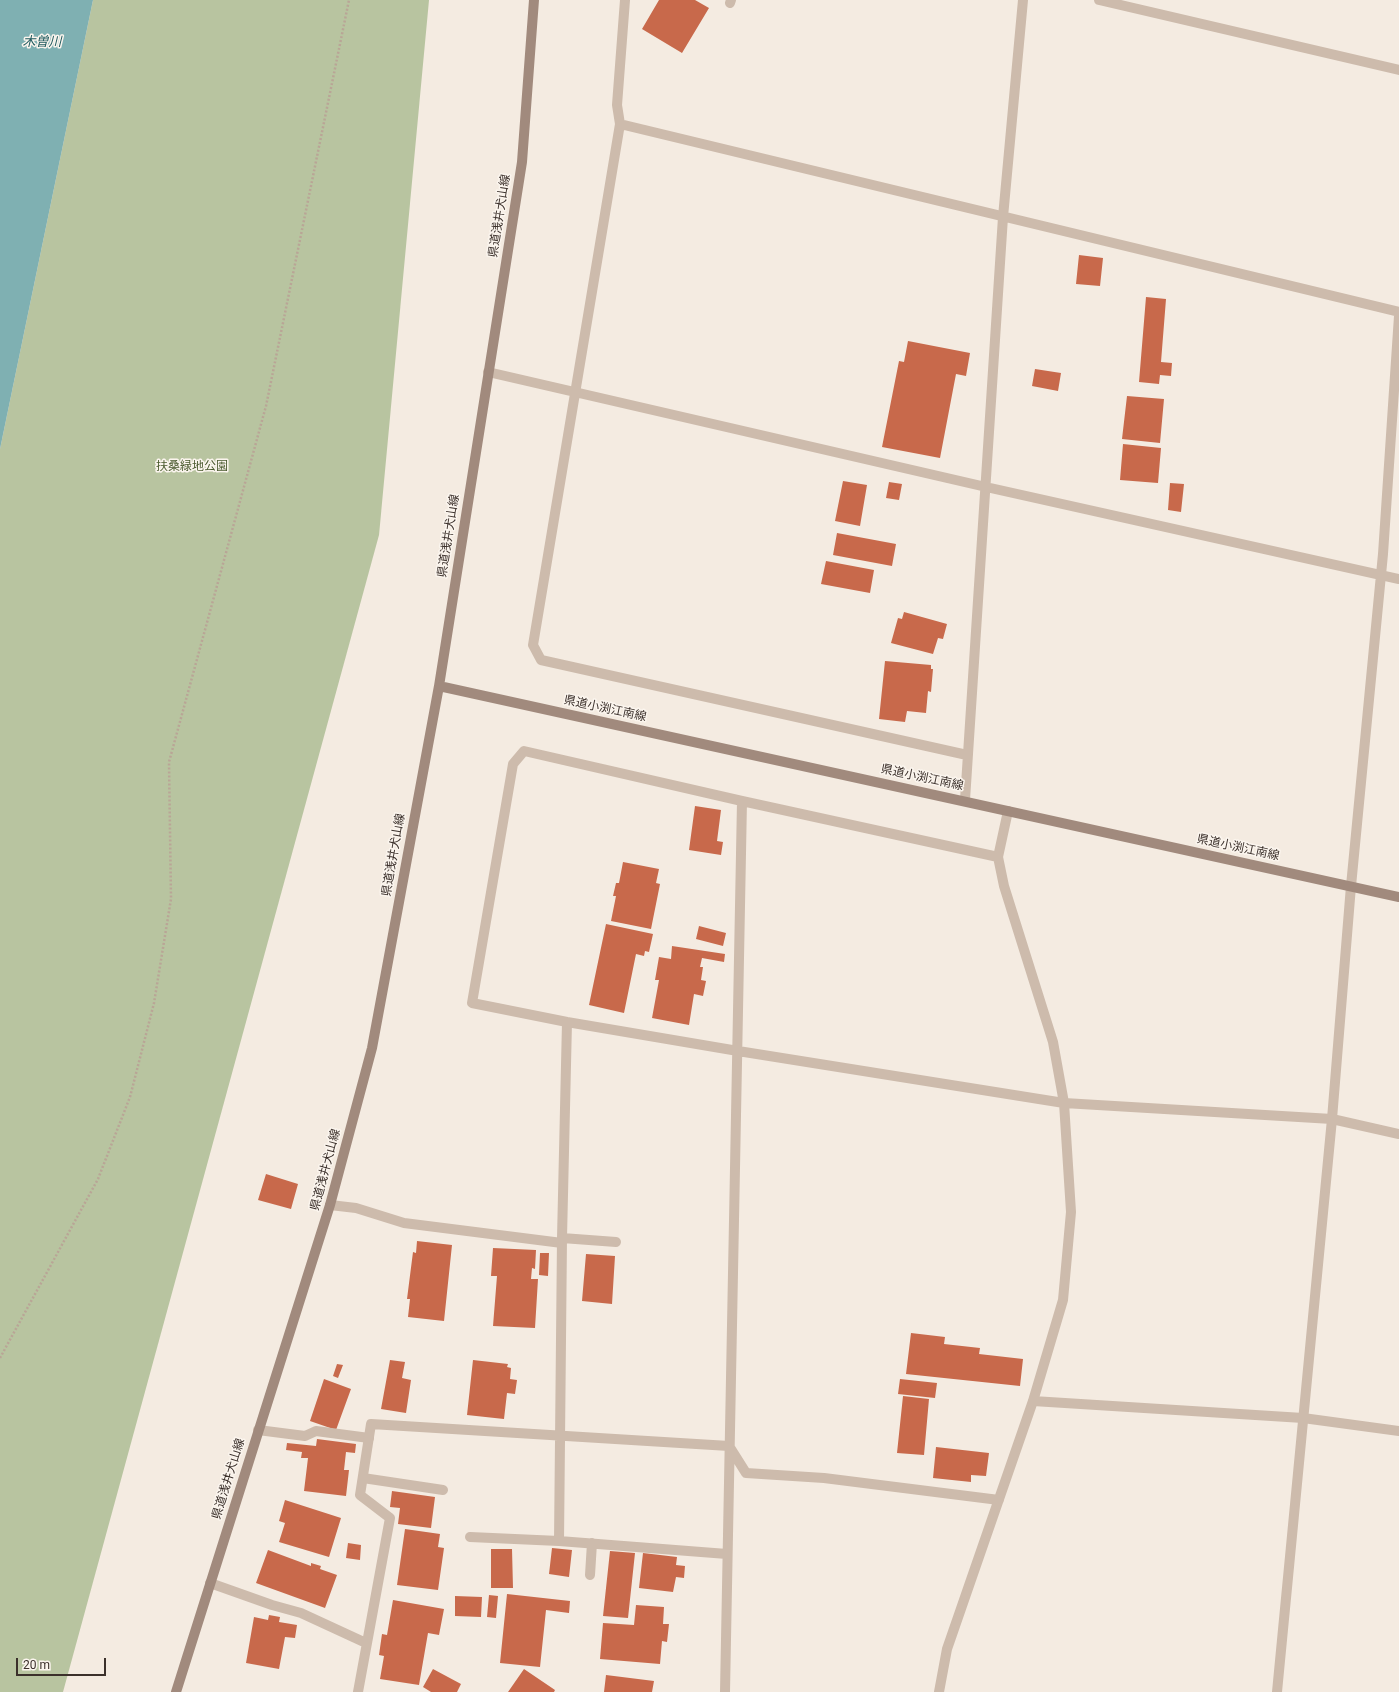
<!DOCTYPE html>
<html>
<head>
<meta charset="utf-8">
<style>
  body { margin:0 }
  #map { position:relative; width:1399px; height:1692px; overflow:hidden; background:#f4ebe1; font-family:Roboto,sans-serif }
  canvas { display:block }
  .scale { position:absolute; left:16px; top:1658px; width:90px; height:18px; box-sizing:border-box; border:2px solid #3b302b; border-top:0; padding-left:5px; font-size:12px; line-height:14px; white-space:nowrap; color:#3b302b; -webkit-text-stroke:3px #fbf5ee; paint-order:stroke }
</style>
</head>
<body>
<div id="map">
<canvas width="1399" height="1692"></canvas>
<div class="scale">20 m</div>
</div>
<script>
const g = document.querySelector('canvas').getContext('2d');
g.lineJoin = 'round';
function fill(path, color) { g.fillStyle = color; g.fill(path, 'evenodd'); }
function trace(path, color, width, dash) { g.strokeStyle = color; g.lineWidth = width; g.lineCap = dash ? 'butt' : 'round'; g.setLineDash(dash || []); g.stroke(path); }
function write(font, color, halo, rows, align = 'center') {
  g.font = font + ' Roboto,"Noto Sans JP",sans-serif'; g.lineWidth = 3; g.setLineDash([]); g.textBaseline = 'middle'; g.strokeStyle = halo; g.fillStyle = color; for (const [text, x, y, turn = 0] of rows) {
    g.save(); g.translate(x, y); g.rotate((+turn || 0) * Math.PI / 180); g.textAlign = isNaN(turn) ? turn : align; if (halo) g.strokeText(text, 0, 0); g.fillText(text, 0, 0); g.restore();
  }
}
fill(new Path2D(`
  M93,0H429L379,535L63,1692H0V449Z`), '#b8c4a0');
fill(new Path2D(`
  M0,0H93L0,449Z`), '#7fb0b2');
fill(new Path2D(`
  M659,0H695L709,8L682,53L642,29Z
  M1079,255L1103,258L1100,286L1076,284Z
  M1146,297L1166,299L1161,362L1172,363L1171,376L1160,375L1159,384L1139,382Z
  M908,341L970,353L966,376L956,374L940,458L882,447L899,361L904,362Z
  M1035,369L1061,373L1058,391L1032,386Z
  M1127,396L1164,399L1160,443L1122,439Z
  M1123,444L1161,448L1158,483L1120,480Z
  M843,481L867,485L860,526L835,521Z
  M889,482L902,484L899,500L886,498Z
  M1170,483L1184,484L1181,512L1168,510Z
  M837,533L896,544L892,566L833,555Z
  M826,561L874,570L870,593L821,584Z
  M904,612L947,624L943,639L938,638L933,654L891,643L898,618L902,619Z
  M885,661L931,665V669H933L931,692L928,691L926,713L907,711L905,722L879,719Z
  M695,806L721,810L717,841L723,842L721,855L689,850Z
  M623,862L659,869L656,883L660,884L651,929L611,921L616,896H613L616,883H619Z
  M606,924L653,934L649,952L645,951L644,956L636,954L624,1013L589,1005Z
  M699,926L726,933L723,946L696,939Z
  M672,946L725,954L724,962L702,958L700,967H703L701,980L706,981L703,996L694,994L689,1025L652,1018L659,980H655L659,957L671,959Z
  M266,1174L298,1184L291,1209L258,1200Z
  M417,1241L452,1245L444,1321L408,1317L410,1299H407L413,1252L416,1253Z
  M493,1248L536,1250L535,1269L532,1268L531,1279H538L535,1328L493,1326L497,1276H491Z
  M540,1253H549L548,1276L539,1275Z
  M586,1254L615,1256L612,1304L582,1301Z
  M911,1333L945,1337L944,1344L980,1348L979,1354L1023,1359L1020,1386L906,1374Z
  M390,1360L405,1362L402,1378L411,1380L406,1413L381,1409Z
  M473,1360L508,1364L507,1367L511,1368L510,1379L517,1380L515,1394L507,1393L504,1419L467,1415Z
  M337,1364L343,1365L338,1378L333,1376Z
  M324,1379L351,1389L336,1430L310,1421Z
  M900,1379L937,1383L935,1398L898,1394Z
  M903,1396L929,1399L924,1455L897,1453Z
  M317,1439L356,1444L355,1453L346,1452L344,1470H349L346,1496L304,1491L308,1458H301L302,1452L286,1450L287,1443L316,1446Z
  M936,1447L989,1453L986,1476L971,1475V1482L933,1478Z
  M392,1491L435,1497L431,1528L398,1524L400,1508L390,1507Z
  M285,1500L341,1518L329,1557L279,1542L285,1523L279,1521Z
  M405,1529L440,1534L438,1547L444,1548L438,1590L397,1585Z
  M348,1543L361,1545L360,1560L346,1558Z
  M552,1548L572,1550L569,1577L549,1574Z
  M491,1549H512L513,1588H491Z
  M268,1550L311,1566V1563L321,1566L320,1569L337,1575L325,1608L256,1583Z
  M610,1551L635,1553L628,1618L603,1616Z
  M643,1553L677,1557L676,1565L685,1566L684,1578L676,1577L673,1592L639,1588Z
  M507,1594L570,1601L569,1613L546,1610L540,1667L500,1663Z
  M489,1595L498,1596L496,1618L487,1617Z
  M455,1596L482,1597L481,1617L455,1616Z
  M393,1600L444,1609L439,1635L428,1633L419,1685L380,1679L384,1656L379,1655L382,1634L387,1635Z
  M636,1605L664,1607L663,1624H669L667,1642L662,1641L660,1664L600,1659L603,1623L634,1625Z
  M269,1615L280,1617L279,1622L297,1625L295,1638L285,1637L279,1669L246,1663L254,1617L268,1620Z
  M433,1669L461,1684L457,1692H431L423,1687Z
  M524,1669L555,1690L554,1692H508Z
  M606,1675L654,1681L652,1692H604Z`), '#c8694b');
trace(new Path2D(`
  M0,1358L98,1179L130,1097L154,1003L171,899L169,762L266,406L349,0`), '#b9a596', 2.5, [2, 2]);
trace(new Path2D(`
  M258,1430L305,1436L316,1431L369,1438`), '#cdbbac', 10);
trace(new Path2D(`
  M625,0L617,105L620,124L533,645L541,660L967,755
  M1099,0L1399,70
  M730,3L731,0
  M620,124L1399,312
  M488,372L986,487L1399,579
  M965,800L1003,217L1023,0
  M998,857L742,801L524,751L513,764L472,1003L567,1022L738,1051L1064,1103L1332,1119L1399,1134
  M330,1205L356,1208L404,1223L562,1243
  M562,1238L616,1242
  M1033,1401L1303,1418L1399,1431
  M363,1478L443,1490
  M470,1537L559,1541L727,1554
  M559,1541L562,1238L567,1022
  M590,1575L592,1543
  M210,1583L272,1605L301,1613L366,1643
  M358,1692L390,1518L360,1495L371,1424L729,1446L746,1473L824,1478L999,1500
  M725,1692C729,1395 738,1098 742,801
  M939,1692L947,1649L1033,1401L1063,1300L1071,1212L1064,1103L1053,1042L1004,886L998,857L1008,811
  M1277,1692L1332,1119L1351,886L1383,554L1399,316`), '#cdbbac', 10);
trace(new Path2D(`
  M439,686L1399,897
  M176,1692L330,1205L372,1048L439,686L522,162L534,0`), '#a18a7d', 10);
write('12px', '#3b302b', '#fbf5ee', [
  ["県道浅井犬山線",500,216,-81],
  ["県道浅井犬山線",449,536,-81],
  ["県道小渕江南線",605,709,12],
  ["県道小渕江南線",922,778,12],
  ["県道小渕江南線",1238,848,12],
  ["県道浅井犬山線",394,855,-80],
  ["県道浅井犬山線",326,1170,-75],
  ["県道浅井犬山線",229,1479,-73]
]);
write('12px', '#4a5a2e', '#fbf5ee', [
  ["扶桑緑地公園",192,467]
]);
write('italic 13px', '#1f5a5e', '#fbf5ee', [
  ["木曽川",42,43]
]);
</script>
</body>
</html>
